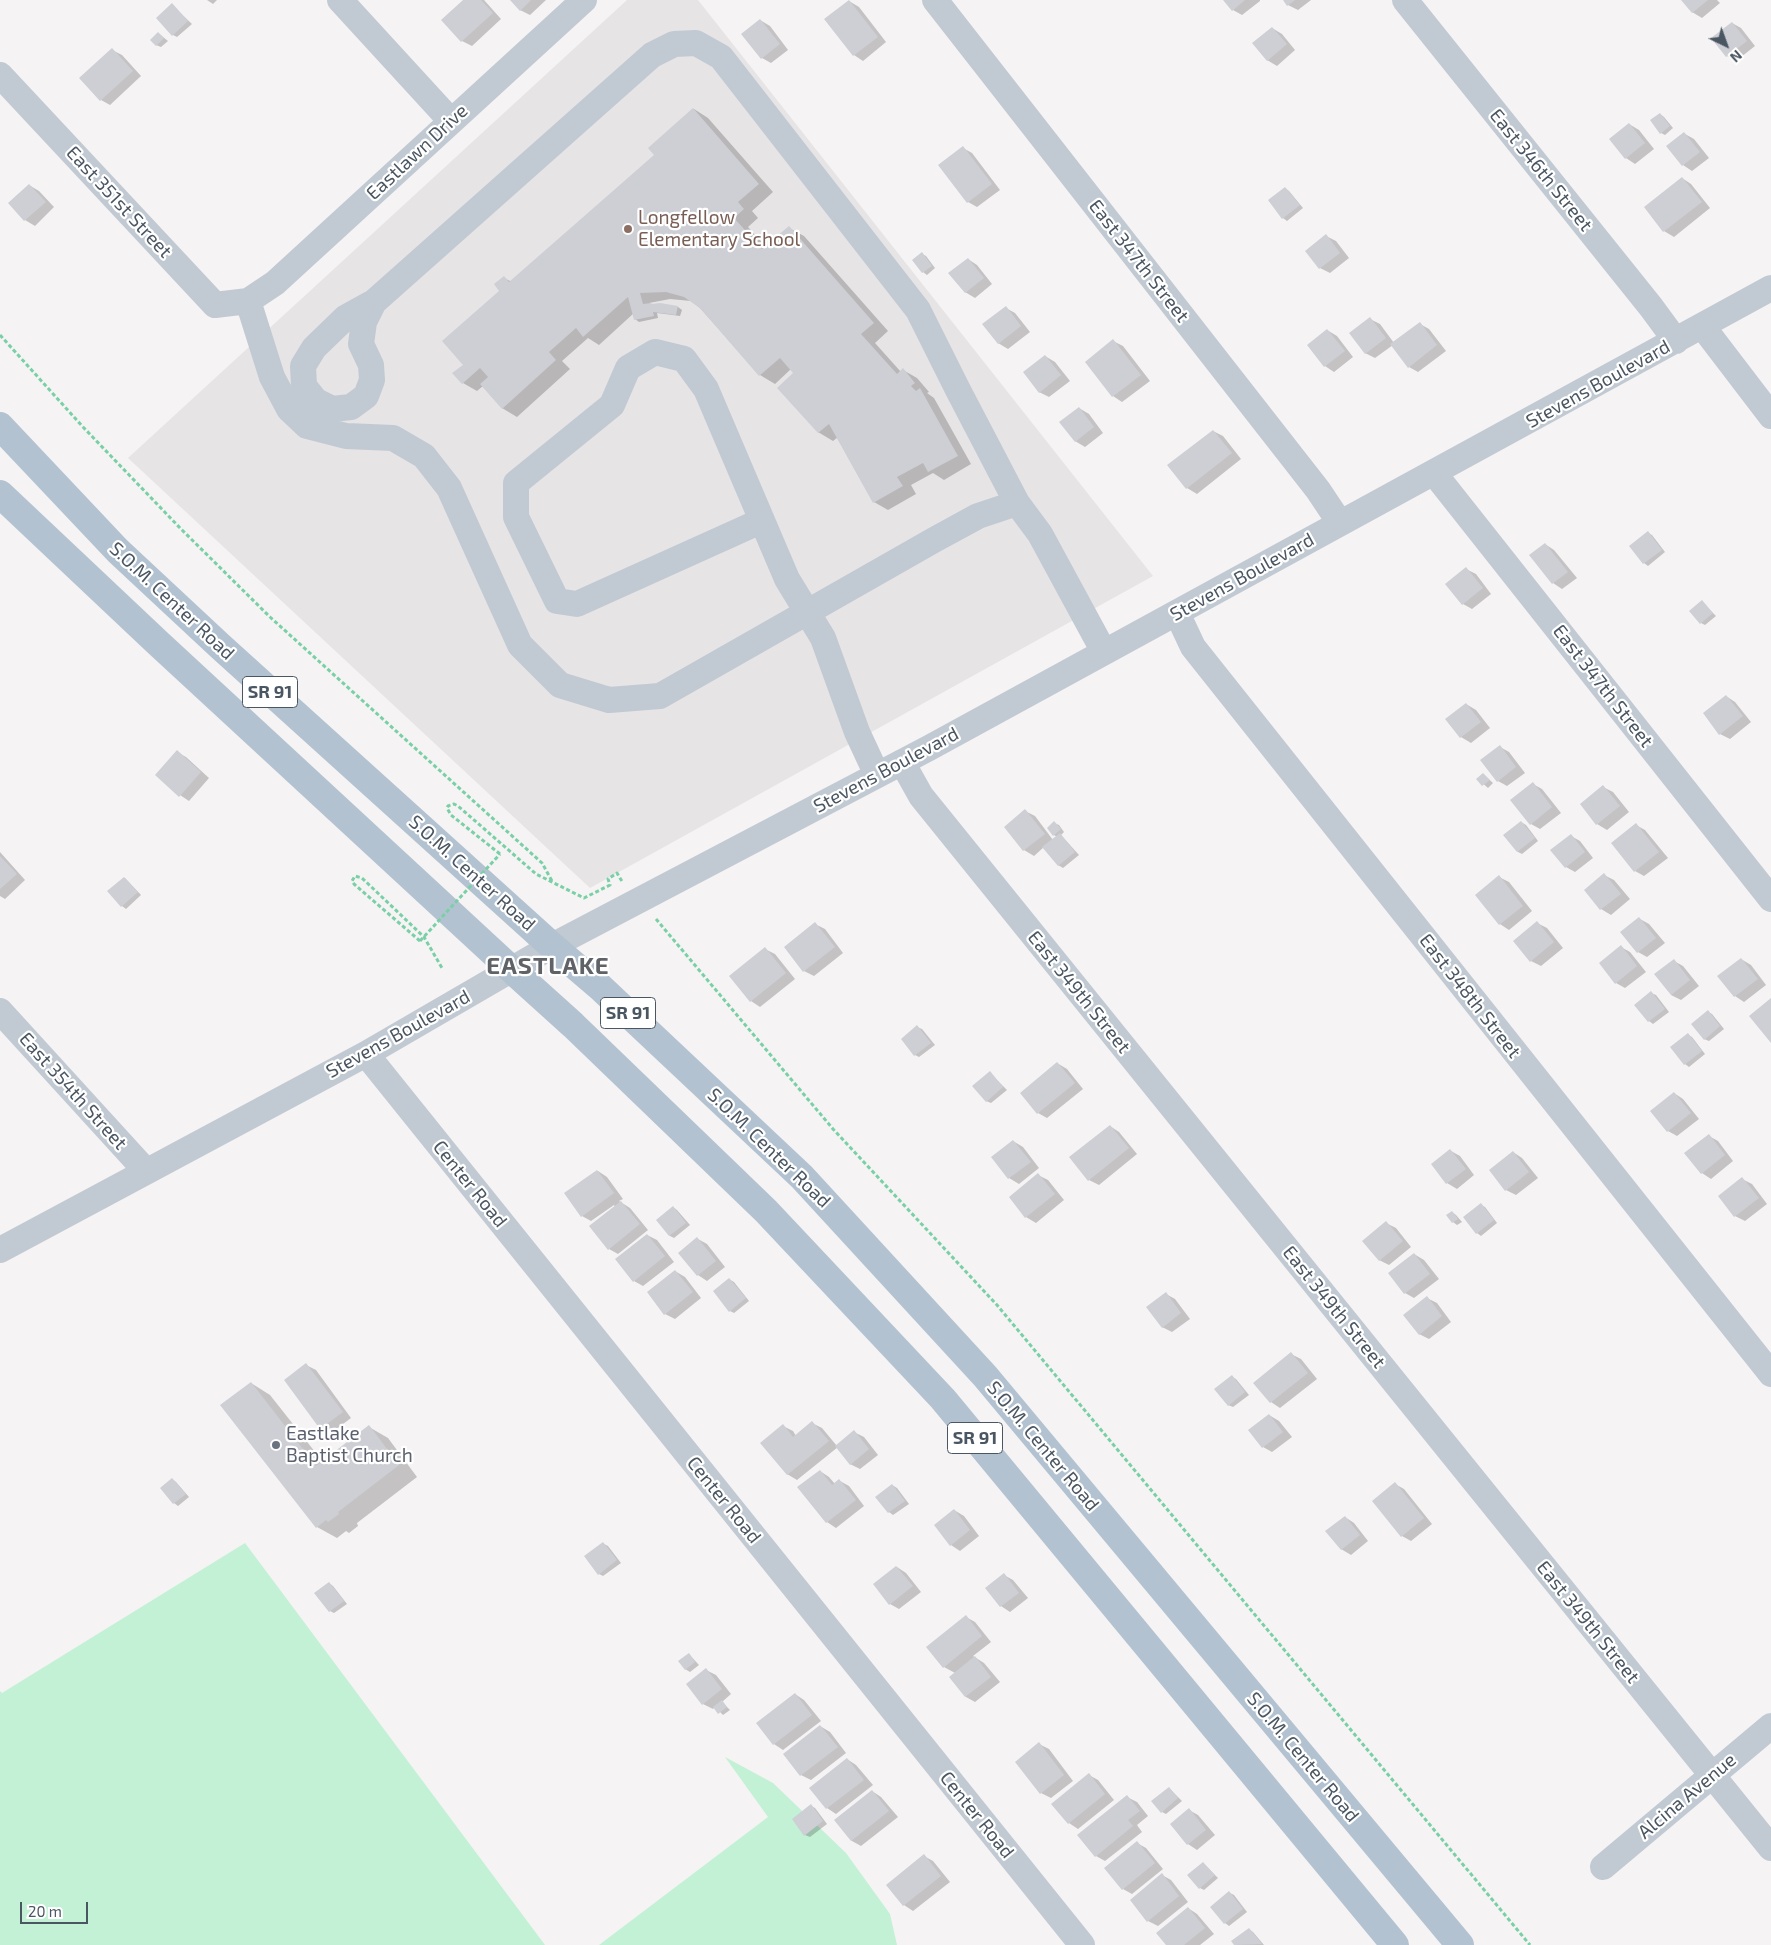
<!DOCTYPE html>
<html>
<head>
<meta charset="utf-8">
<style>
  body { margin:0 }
  #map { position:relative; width:1771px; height:1945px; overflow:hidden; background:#f5f3f3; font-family:"Exo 2",sans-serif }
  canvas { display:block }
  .north { position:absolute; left:1701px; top:20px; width:50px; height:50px; -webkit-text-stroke:4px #fff; paint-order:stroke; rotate:138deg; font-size:14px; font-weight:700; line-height:20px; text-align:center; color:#4a5661 }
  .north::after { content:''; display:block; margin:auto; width:18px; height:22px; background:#4a5661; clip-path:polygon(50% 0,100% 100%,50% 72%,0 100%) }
  .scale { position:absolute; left:20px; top:1902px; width:68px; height:22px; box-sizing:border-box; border:2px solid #4a5661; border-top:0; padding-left:6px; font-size:15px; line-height:18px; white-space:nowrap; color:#4a5661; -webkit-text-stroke:4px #fff; paint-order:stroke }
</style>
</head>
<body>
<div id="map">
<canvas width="1771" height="1945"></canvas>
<div class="north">N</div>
<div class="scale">20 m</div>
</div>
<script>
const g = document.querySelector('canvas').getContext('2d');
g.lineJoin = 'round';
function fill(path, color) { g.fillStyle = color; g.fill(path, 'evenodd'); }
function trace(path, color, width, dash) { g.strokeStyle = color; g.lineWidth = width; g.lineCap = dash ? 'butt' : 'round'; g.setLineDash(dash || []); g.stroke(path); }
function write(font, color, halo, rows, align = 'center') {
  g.font = font + ' "Exo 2",sans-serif'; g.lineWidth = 4.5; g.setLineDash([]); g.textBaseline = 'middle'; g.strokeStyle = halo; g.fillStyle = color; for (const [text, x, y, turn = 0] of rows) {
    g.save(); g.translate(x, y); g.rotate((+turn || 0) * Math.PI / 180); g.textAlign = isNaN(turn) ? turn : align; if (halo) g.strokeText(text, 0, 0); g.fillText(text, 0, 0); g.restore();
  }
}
fill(new Path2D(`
  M627,0H698L1153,576L590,888L128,458Z`), '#e6e4e5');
fill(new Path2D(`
  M245,1543L545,1945H0V1691L2,1693Z
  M725,1757L773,1783L846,1853L890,1914L897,1945H599L768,1817Z`), '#c3f1d5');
fill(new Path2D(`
  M207,0H217L213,4Z
  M465,0H484L501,19L472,46L462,41Z
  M512,0H546L530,15L520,10Z
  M1225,0H1260V1L1242,15L1233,10Z
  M1284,0H1311L1298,10L1288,5Z
  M1682,0H1717L1720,3L1702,18L1692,12Z
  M849,1L859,7L886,42L863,61L854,55L826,19Z
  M172,5L192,24L177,37L173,35Z
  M760,20L770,26L788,50L771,63L762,58Z
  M1732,23L1741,28L1755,46L1736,61L1727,56Z
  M1272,28L1282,34L1295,50L1277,66L1267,60Z
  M158,33L168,41L161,47L156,45Z
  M112,50L122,55L141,76L110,105L101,100Z
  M694,109L708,118L773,192L752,211L758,218L748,227L766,247L789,228L804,236L888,331L875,343L901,372L903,370L917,378L929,392L927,393L934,398L971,464L944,480L933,473L911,485L916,494L888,510L874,502L838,437L833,441L818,432L795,374L791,369L775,384L760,375L700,308L691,301L670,299L649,303L653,305L678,307L682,310L680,316L657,313L658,318L639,322L635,319L634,313L599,345L588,338L562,361L570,369L517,417L502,408L483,386L477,391L463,383L464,365L501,291L504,278L512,282L656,155Z
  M1660,114L1664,117L1673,128L1665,135L1661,133Z
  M1629,124L1639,130L1654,149L1635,164L1626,158L1611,139Z
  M1685,134L1694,139L1709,158L1692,171L1683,165Z
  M963,148L972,153L1000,190L977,207L968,202Z
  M1682,178L1691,184L1710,208L1674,237L1664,231L1645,207Z
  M29,185L39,191L54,207L35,226L25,220L10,203Z
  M1285,188L1289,191L1303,208L1287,221L1283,218L1269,201Z
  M1326,236L1336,241L1349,258L1330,273L1320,268Z
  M922,254L926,256L935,268L927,275L923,272Z
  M968,259L977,265L992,284L975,298L965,292Z
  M1006,308L1015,313L1030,332L1008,349L998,343Z
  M1370,319L1380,324L1394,343L1420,324L1429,329L1446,351L1418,372L1409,367L1393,345L1375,358L1365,353Z
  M1327,330L1337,336L1353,357L1334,372L1325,366Z
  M1113,341L1123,346L1150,381L1122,402L1113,396Z
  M1045,356L1055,362L1070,381L1049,397L1039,392Z
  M1079,408L1089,414L1103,433L1085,447L1075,441Z
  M1213,431L1223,436L1241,459L1197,494L1187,488L1169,466Z
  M1648,533L1652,535L1665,552L1648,566L1644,563Z
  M1545,544L1554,550L1577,578L1562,589L1553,583Z
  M1466,569L1476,574L1491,594L1472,609L1463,604Z
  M1702,602L1716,616L1705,625L1701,623Z
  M1726,696L1735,702L1751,722L1730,739L1720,734Z
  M1466,704L1476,710L1490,728L1471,743L1461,737L1447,720Z
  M1500,747L1509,752L1525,773L1507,786L1498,781Z
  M177,752L186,757L209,778L189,801L180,795Z
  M1483,774L1493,783L1488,788L1478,779Z
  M1533,784L1542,789L1561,813L1540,829L1531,824Z
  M1603,787L1613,792L1629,812L1607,830L1597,824L1582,804Z
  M1025,811L1035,816L1053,840L1057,837L1054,835V823L1059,825L1064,832L1061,835L1079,855L1063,868L1058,865L1044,847L1034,856L1024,850L1006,827Z
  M1521,822L1526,825L1538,841L1522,854L1518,852L1505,835Z
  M1636,825L1645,830L1668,858L1644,876L1635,871Z
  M1571,836L1580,841L1593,858L1575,872L1566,867Z
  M0,852L25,880L5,899L0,896Z
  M1604,875L1614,880L1630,899L1611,915L1601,909L1586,890Z
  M1499,877L1509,882L1532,911L1509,930L1500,924Z
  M125,878L141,895L126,909L122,906Z
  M1640,919L1649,924L1665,943L1647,957L1638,952Z
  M1537,923L1547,928L1563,948L1541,966L1531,961L1515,941Z
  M815,924L825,929L843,953L814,976L804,971Z
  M1621,947L1630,952L1646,972L1625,988L1616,983Z
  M765,949L775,954L795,979L760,1007L751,1001L731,976Z
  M1741,959L1751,965L1766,985L1744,1002L1735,996L1719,976Z
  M1674,961L1683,966L1699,986L1681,1000L1671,995Z
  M1651,993L1656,995L1669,1012L1653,1024L1649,1021L1636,1005Z
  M1708,1012L1712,1014L1724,1029L1709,1041L1704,1039Z
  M917,1027L922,1029L935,1045L919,1057L915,1055Z
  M1688,1035L1692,1037L1705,1054L1689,1067L1685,1064L1672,1047Z
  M1057,1063L1067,1069L1083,1089L1047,1118L1038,1113Z
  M990,1073L1007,1090L991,1103L986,1101Z
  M1674,1093L1683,1099L1699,1119L1677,1136L1668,1131Z
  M1110,1126L1119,1132L1137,1154L1099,1185L1089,1180Z
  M1709,1136L1718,1141L1733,1161L1711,1179L1702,1173Z
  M1013,1141L1023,1147L1039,1168L1019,1184L1009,1178L993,1157Z
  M1451,1151L1460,1156L1474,1175L1457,1189L1447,1183L1433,1165Z
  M1513,1152L1522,1158L1538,1178L1516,1195L1506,1190Z
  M598,1171L607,1177L623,1199L619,1201L630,1208L648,1230L618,1254L609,1249L615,1207L614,1205L591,1221L582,1216Z
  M1038,1175L1048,1180L1064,1200L1036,1223L1026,1217L1010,1198Z
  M1742,1179L1752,1184L1767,1204L1745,1221L1735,1216Z
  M1481,1205L1485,1207L1497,1223L1481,1236L1477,1233L1465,1218Z
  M673,1207L677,1210L690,1225L674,1238L670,1236L657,1220Z
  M1452,1212L1456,1215L1462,1222L1457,1225L1453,1222L1448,1215Z
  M1386,1223L1396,1228L1411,1247L1389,1265L1379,1260Z
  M647,1235L657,1240L674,1262L643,1286L634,1281Z
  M698,1239L707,1244L725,1267L707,1281L698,1275Z
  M1414,1254L1424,1260L1439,1279L1414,1298L1405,1293Z
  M675,1271L685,1277L701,1298L675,1319L665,1314Z
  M729,1279L734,1282L749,1301L734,1313L730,1311Z
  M1166,1294L1175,1299L1190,1319L1172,1332L1162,1327Z
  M1427,1298L1437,1303L1451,1322L1429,1339L1419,1334Z
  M1291,1354L1301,1359L1317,1379L1280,1408L1271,1402Z
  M306,1365L316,1370L351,1418L331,1433L321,1428Z
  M1232,1377L1236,1379L1249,1395L1233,1407L1228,1405Z
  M251,1383L270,1395L323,1462L369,1427L388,1438L417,1477L357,1523L358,1526L349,1533L346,1531L337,1538L317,1527Z
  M1269,1415L1279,1421L1292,1437L1272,1452L1263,1447Z
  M812,1423L822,1428L837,1446L854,1432L864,1437L878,1455L860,1469L850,1464L838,1447L797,1480L787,1474L783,1426L793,1431L796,1436Z
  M820,1471L829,1477L835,1484L840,1481L849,1486L864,1506L836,1528L827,1522L799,1487Z
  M172,1479L176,1482L189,1497L178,1506L174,1503L161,1488Z
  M1395,1484L1404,1489L1432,1524L1411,1541L1402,1536Z
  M892,1485L897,1488L909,1504L893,1515L889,1512L877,1497Z
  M954,1510L964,1516L979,1536L960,1551L951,1545Z
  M1345,1517L1354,1523L1368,1541L1351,1555L1341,1549Z
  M604,1544L608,1546L621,1563L603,1576L599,1574Z
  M897,1567L906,1573L921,1592L899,1609L890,1604Z
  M1004,1575L1013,1580L1028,1598L1010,1612L1001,1606Z
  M329,1583L333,1586L347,1604L334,1613L330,1611Z
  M966,1617L975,1622L991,1642L973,1656L984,1663L1000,1682L975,1702L966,1697L951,1677L955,1673L944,1667Z
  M689,1654L699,1665L690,1672L685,1669Z
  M706,1670L716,1675L731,1694L722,1702L730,1710L723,1715L715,1707L713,1709L703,1704Z
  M795,1694L804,1700L821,1721L783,1750L774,1744Z
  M820,1726L830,1732L846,1753L811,1780L801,1775Z
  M1039,1744L1049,1749L1073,1781L1051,1798L1041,1793Z
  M847,1759L856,1765L873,1785L836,1814L827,1808Z
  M1089,1775L1098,1780L1114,1800L1078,1829L1069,1823L1053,1804Z
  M1169,1788L1182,1801L1166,1814L1162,1812Z
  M872,1791L881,1797L898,1817L861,1846L852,1841L835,1820Z
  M1127,1797L1137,1802L1148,1816L1137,1825L1142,1832L1105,1861L1096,1856Z
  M811,1806L815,1808L827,1824L810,1837L805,1835Z
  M1189,1810L1198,1815L1215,1835L1197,1850L1188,1844L1171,1824Z
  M1137,1843L1146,1848L1163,1869L1132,1894L1123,1889Z
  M924,1856L933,1861L950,1882L913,1911L904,1905L888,1885Z
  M1203,1863L1218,1878L1204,1890L1200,1888Z
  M1162,1875L1171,1880L1188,1902L1158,1926L1148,1921Z
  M1230,1893L1234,1895L1247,1912L1229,1926L1225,1923Z
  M1188,1908L1197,1914L1214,1934L1200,1945H1168Z
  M1249,1929L1253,1932L1264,1945H1236L1233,1942Z`), '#0003');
fill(new Path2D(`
  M463,0H481L493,13L461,42L441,20Z
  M510,0H531L520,11Z
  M849,0L878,37L853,56L824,19Z
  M1223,0H1245L1232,11Z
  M1283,0H1295L1287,6Z
  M1681,0H1708L1692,13Z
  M172,3L188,21L172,36L156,18Z
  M760,19L780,44L761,59L741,34Z
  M1732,22L1747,41L1726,57L1711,38Z
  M1272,27L1287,44L1267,61L1252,43Z
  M158,32L164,38L156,46L150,40Z
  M112,48L133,71L100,101L79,78Z
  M693,108L759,184L738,202L744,209L734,218L762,249L789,226L874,323L861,334L897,374L903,368L915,383L911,386L916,391L920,388L958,456L928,472L923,463L897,477L903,486L873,503L829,424L818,433L777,388L793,373L780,358L759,376L700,308L684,297L666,292L640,293L643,304L651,303L652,304L660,303L678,306L676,315L653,312L654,316L634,320L628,297L583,337L576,328L549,352L556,360L502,409L480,384L488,377L480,368L462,384L452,373L463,365L442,341L499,291L494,284L504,276L509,282L654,155L648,148Z
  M1660,113L1670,126L1660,134L1650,120Z
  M1629,123L1645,143L1625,159L1609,139Z
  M1684,132L1700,152L1682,166L1666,146Z
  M963,146L992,184L967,203L938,165Z
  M1682,177L1702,202L1663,232L1644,207Z
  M29,184L46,202L24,221L8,203Z
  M1285,187L1300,205L1282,219L1268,200Z
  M1326,234L1340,253L1319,269L1305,251Z
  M922,252L932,266L922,273L912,260Z
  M968,258L984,278L965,293L948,273Z
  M1006,306L1021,326L998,344L982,324Z
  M1370,317L1386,338L1365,354L1349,333Z
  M1420,322L1437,345L1408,368L1390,344Z
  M1327,329L1345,351L1324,367L1307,345Z
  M1113,339L1141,375L1112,397L1085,362Z
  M1045,355L1061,375L1039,393L1023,372Z
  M1079,407L1094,427L1075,442L1059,422Z
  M1213,430L1232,453L1186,489L1167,465Z
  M1648,531L1662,550L1643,564L1629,546Z
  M1545,543L1568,572L1552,584L1529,555Z
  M1466,567L1483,588L1462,605L1445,584Z
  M1702,600L1713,613L1700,624L1689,611Z
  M1726,695L1743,716L1719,735L1703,713Z
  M1466,703L1481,722L1460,738L1445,719Z
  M1500,745L1516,767L1497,782L1480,760Z
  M177,750L201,772L179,797L155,775Z
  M1483,773L1490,780L1482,786L1476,779Z
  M1533,782L1552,807L1530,825L1510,800Z
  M1603,785L1620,806L1596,825L1580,804Z
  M1025,809L1045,834L1023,851L1004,827Z
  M1054,821L1061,829L1053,836L1047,828Z
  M1521,821L1535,838L1517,852L1503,835Z
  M1636,823L1659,852L1634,872L1611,843Z
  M1060,833L1075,852L1058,866L1042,847Z
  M1571,834L1585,852L1565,868L1550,850Z
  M0,856L17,874L0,889Z
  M1604,873L1621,894L1600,910L1584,890Z
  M1499,875L1523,906L1499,925L1475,895Z
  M124,877L138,892L121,907L107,891Z
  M1639,917L1656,938L1637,953L1620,932Z
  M1537,921L1554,942L1530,962L1513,941Z
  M815,922L835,947L803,972L784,947Z
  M1621,945L1637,966L1615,984L1599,963Z
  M765,947L786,973L750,1002L729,976Z
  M1741,958L1758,979L1734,997L1717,976Z
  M1674,959L1690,980L1671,995L1654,974Z
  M1651,991L1665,1009L1648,1022L1634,1005Z
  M1771,998V1043L1749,1016Z
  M1708,1010L1720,1026L1704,1040L1691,1024Z
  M917,1025L931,1043L914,1056L901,1039Z
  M1688,1033L1702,1051L1684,1065L1670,1047Z
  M1057,1062L1075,1083L1037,1114L1020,1093Z
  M990,1071L1003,1087L986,1102L972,1086Z
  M1674,1092L1691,1113L1667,1132L1650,1111Z
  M1110,1125L1129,1148L1088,1181L1069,1157Z
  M1709,1134L1725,1155L1701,1174L1684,1153Z
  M1013,1140L1031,1162L1008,1179L991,1157Z
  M1450,1149L1466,1169L1446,1184L1431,1164Z
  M1513,1151L1529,1172L1505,1191L1489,1170Z
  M597,1170L614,1193L581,1217L564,1193Z
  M1038,1173L1055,1194L1025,1218L1009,1197Z
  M1742,1177L1759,1198L1734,1217L1718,1196Z
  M621,1201L640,1224L608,1250L589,1226Z
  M1481,1203L1494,1220L1476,1234L1463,1217Z
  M673,1206L686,1223L669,1236L656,1220Z
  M1452,1211L1458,1219L1452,1223L1446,1215Z
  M1386,1221L1403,1241L1379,1261L1362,1241Z
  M647,1234L665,1256L633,1282L615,1259Z
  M697,1237L716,1261L697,1276L678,1253Z
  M1414,1253L1430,1274L1404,1294L1388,1273Z
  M675,1270L693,1292L664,1315L647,1292Z
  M729,1278L746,1298L729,1312L713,1291Z
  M1166,1292L1181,1313L1162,1328L1146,1307Z
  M1427,1296L1442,1316L1419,1335L1403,1315Z
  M1291,1352L1308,1373L1270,1403L1253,1383Z
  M306,1363L343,1412L320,1429L284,1380Z
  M1232,1375L1245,1392L1228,1406L1214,1389Z
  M251,1382L316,1466L369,1425L399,1465L338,1512L339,1514L328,1522L326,1520L316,1528L220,1405Z
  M1269,1414L1283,1432L1262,1448L1248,1430Z
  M812,1421L829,1441L787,1475L760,1443L783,1424L793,1437Z
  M854,1430L869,1449L850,1465L835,1446Z
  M820,1470L832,1485L839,1479L856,1500L826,1523L797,1487Z
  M172,1478L186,1494L173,1504L160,1488Z
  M1395,1482L1424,1518L1401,1537L1372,1501Z
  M892,1484L905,1501L888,1513L875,1497Z
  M954,1509L970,1530L950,1546L934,1525Z
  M1345,1516L1360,1535L1341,1550L1325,1531Z
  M603,1542L617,1560L598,1575L584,1556Z
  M896,1566L913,1586L889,1605L873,1584Z
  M1004,1573L1019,1593L1000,1607L985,1588Z
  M329,1582L344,1601L329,1612L314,1593Z
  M966,1615L982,1636L943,1668L926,1647Z
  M689,1653L695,1662L685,1670L678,1661Z
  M975,1656L991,1677L965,1697L949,1677Z
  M706,1668L722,1689L702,1705L686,1684Z
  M795,1693L812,1715L773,1745L756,1723Z
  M722,1700L727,1707L718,1714L713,1707Z
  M820,1725L838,1747L800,1776L783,1754Z
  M1039,1742L1064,1775L1040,1794L1015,1762Z
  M847,1758L864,1780L826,1809L809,1788Z
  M1089,1773L1105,1794L1068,1824L1051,1804Z
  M1169,1787L1178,1798L1161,1813L1151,1801Z
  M872,1790L889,1811L851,1841L834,1820Z
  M1127,1795L1140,1811L1128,1820L1133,1826L1095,1857L1077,1835Z
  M811,1804L823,1821L804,1836L792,1819Z
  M1189,1808L1206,1830L1187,1845L1170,1824Z
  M1137,1841L1155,1863L1122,1890L1104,1868Z
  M924,1854L941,1876L903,1906L886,1885Z
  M1203,1862L1215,1875L1199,1889L1187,1875Z
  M1162,1873L1179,1896L1147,1922L1130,1900Z
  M1229,1891L1243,1909L1224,1924L1210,1907Z
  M1188,1907L1205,1928L1184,1945H1166L1156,1933Z
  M1249,1928L1262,1944L1234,1945L1231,1941Z`), '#cdcfd5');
trace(new Path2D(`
  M0,335L83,427L181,529L270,617L542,863L552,881
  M500,854L451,815L447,808L448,806L454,804L458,806L536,874L584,898L610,885L608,879L617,873L623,883
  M656,919L833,1129L997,1305L1530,1945
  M420,941L354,884L352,881L355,876L362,878L424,937L442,968`), '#7ad0a6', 3, [4, 2.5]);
trace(new Path2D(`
  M340,0L451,121
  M935,0L1318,490L1340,523
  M1405,0L1651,307L1676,341
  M0,75L215,305L248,301L275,283L584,0
  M248,301L272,377L289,409L307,426L346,436L393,438L424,456L449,488L520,645L560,685L609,700L660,696L934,540L978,516L1017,503
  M374,302L364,322L361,344L371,365L372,380L366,396L351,407L332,409L316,401L304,386L303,366L314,348L345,318L374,302L652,55L674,44L696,43L721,57L918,310L958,390L1017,503L1040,534L1104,652
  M1703,327L1771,416
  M1434,473L1771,899
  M761,521L577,604L557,601L516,517V483L612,405L628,368L655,352L684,359L706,389L787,579L823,638L857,732L877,775
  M1177,613L1193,647L1771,1374
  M902,762L921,796L1771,1848
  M0,1011L146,1171
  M366,1054L1082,1945
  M0,1250L366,1054L552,946L929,748L1771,288
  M1603,1867L1771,1726`), '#c1cad2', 26);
trace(new Path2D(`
  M0,426L118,551L221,647L552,946L600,987L802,1177L985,1376L1460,1945
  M0,494L158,643L512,970L573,1025L766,1211L943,1399L1395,1945`), '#b3c2d1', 28);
trace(new Path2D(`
  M420,941L500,854`), '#7ad0a6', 3, [4, 2.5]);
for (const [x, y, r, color] of [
  [628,229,5,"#8d6e63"],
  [276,1445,5,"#6b7280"]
]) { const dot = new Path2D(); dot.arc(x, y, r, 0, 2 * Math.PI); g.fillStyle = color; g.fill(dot); trace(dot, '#fff', 2); }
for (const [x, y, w] of [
  [270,692,55],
  [628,1013,55],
  [975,1438,55]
]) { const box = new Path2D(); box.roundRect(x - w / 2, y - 15.5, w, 31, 4); g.fillStyle = '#fff'; g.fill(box); trace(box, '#4a5661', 1); }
write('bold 18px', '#4a5661', null, [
  ["SR 91",270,692],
  ["SR 91",628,1013],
  ["SR 91",975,1438]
]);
write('19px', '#4a5661', '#fff', [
  ["Eastlawn Drive",417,152,-43],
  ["East 346th Street",1541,170,51],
  ["East 351st Street",119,202,47],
  ["East 347th Street",1139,261,52],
  ["Stevens Boulevard",1598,384,-29],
  ["Stevens Boulevard",1242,577,-29],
  ["S.O.M. Center Road",172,601,43],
  ["East 347th Street",1603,686,52],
  ["Stevens Boulevard",886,770,-28],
  ["S.O.M. Center Road",472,873,42],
  ["East 349th Street",1079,992,51],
  ["East 348th Street",1470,996,52],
  ["Stevens Boulevard",398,1034,-29],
  ["East 354th Street",73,1091,48],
  ["S.O.M. Center Road",769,1148,44],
  ["Center Road",470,1184,51],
  ["East 349th Street",1334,1307,51],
  ["S.O.M. Center Road",1043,1446,50],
  ["Center Road",724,1500,51],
  ["East 349th Street",1588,1622,51],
  ["S.O.M. Center Road",1303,1757,50],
  ["Alcina Avenue",1687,1796,-40],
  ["Center Road",977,1815,51]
]);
write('19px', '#785e54', '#fff', [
  ["Longfellow",638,218],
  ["Elementary School",638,240]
], 'left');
write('19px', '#5b616d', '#fff', [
  ["Eastlake",286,1434],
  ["Baptist Church",286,1456]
], 'left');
g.letterSpacing = '1px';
write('bold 24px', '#5f6368', '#fff', [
  ["EASTLAKE",548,966]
]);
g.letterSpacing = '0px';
</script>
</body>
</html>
